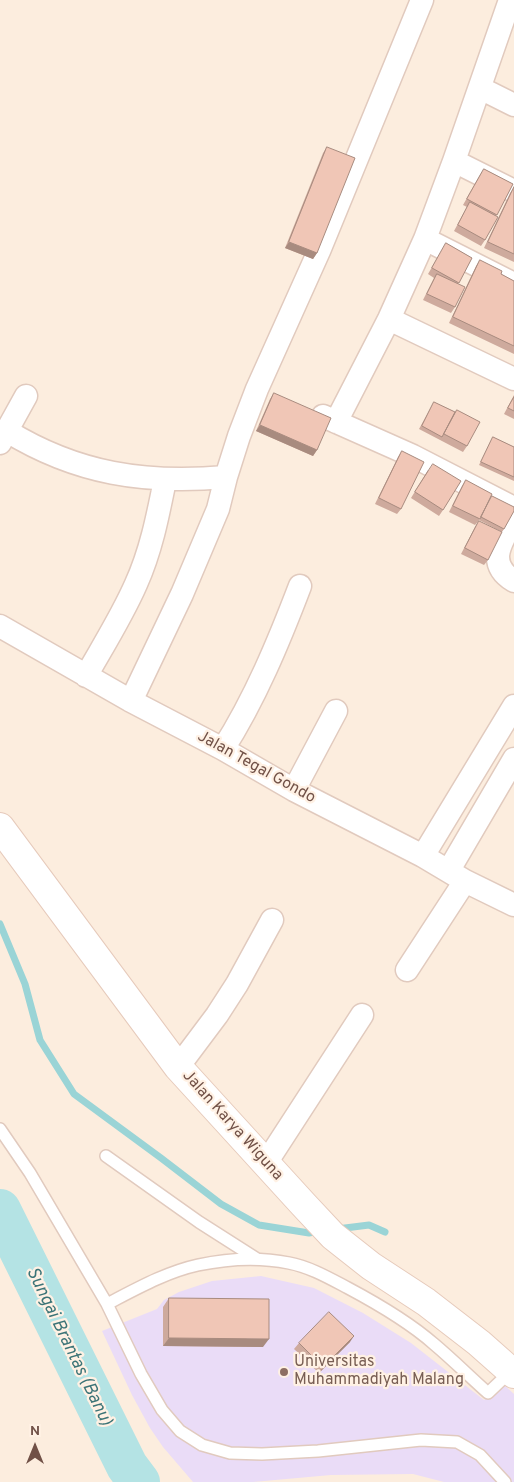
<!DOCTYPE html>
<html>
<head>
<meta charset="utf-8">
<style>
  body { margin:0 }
  #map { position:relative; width:514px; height:1482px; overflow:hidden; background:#fcedde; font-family:Overpass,sans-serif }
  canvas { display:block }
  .north { position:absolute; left:10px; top:1422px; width:50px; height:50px; -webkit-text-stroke:4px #fff1e4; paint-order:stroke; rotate:0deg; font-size:14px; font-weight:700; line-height:20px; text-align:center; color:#715147 }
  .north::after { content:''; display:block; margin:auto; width:18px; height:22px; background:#715147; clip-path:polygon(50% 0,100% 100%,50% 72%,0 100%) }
</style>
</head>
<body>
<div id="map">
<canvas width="514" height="1482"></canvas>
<div class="north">N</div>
</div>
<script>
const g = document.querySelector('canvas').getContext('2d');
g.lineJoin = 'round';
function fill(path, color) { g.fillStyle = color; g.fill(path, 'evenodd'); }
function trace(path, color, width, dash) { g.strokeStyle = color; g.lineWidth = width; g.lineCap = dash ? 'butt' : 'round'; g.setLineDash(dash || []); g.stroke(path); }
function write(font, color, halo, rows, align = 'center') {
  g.font = font + ' Overpass,sans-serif'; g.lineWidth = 4.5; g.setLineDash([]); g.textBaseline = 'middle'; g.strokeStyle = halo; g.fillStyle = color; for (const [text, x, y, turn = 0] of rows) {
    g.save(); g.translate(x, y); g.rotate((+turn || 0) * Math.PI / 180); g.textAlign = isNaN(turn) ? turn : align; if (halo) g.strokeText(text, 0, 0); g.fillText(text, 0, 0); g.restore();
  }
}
fill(new Path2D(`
  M261,1276L314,1288L363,1313L411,1343L484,1400L503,1384L514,1394V1482H444L413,1474L331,1475L253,1482H193L163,1447L150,1428L132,1395L102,1331L157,1309L164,1300L179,1292L212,1281Z`), '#eadcf7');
trace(new Path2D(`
  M0,924L25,984L40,1040L74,1094L161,1158L221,1204L259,1225L309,1233L319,1231
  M337,1229L369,1225L385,1232`), '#9ad4d6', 7);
trace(new Path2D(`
  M0,1210L127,1466L139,1482`), '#b4e3e4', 42);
const lane = new Path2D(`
  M0,1129L30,1173L107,1304L141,1374L162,1410L180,1431L202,1445L230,1453L262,1454L318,1451L421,1440L457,1442L480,1455L505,1482
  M106,1156L199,1222L257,1259
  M107,1304C136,1289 166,1272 198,1265C226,1259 260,1257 289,1263C310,1267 329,1278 348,1288C378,1304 409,1322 434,1344C453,1360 470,1377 488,1393L511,1371`);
const street = new Path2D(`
  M480,88L514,105
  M454,161L514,191
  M425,239L514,284
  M389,319L514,379
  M323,416L413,456L514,508
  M336,422L389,319L425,239L454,161L510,0
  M7,431C77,474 145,484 226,477
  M0,443L26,396
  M514,519C502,541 485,563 514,581
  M0,626L131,701L223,749L294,790L423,856L465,881L514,905
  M86,676C103,646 122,616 136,584C151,551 158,515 165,480
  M131,701L182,594L218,509L226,477L239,436L257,389L319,251L422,0
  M223,749C255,699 279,641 300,586
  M294,790L336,711
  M423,856L514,706
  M449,870L514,759
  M407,970L465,881
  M178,1067L217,1015L237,984L272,920
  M266,1163L362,1015`);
const secondary = new Path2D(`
  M0,827L178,1067L303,1204L333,1236L371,1266L426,1302L479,1343L514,1374`);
trace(lane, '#e1cabe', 14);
trace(street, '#e1cabe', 25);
trace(secondary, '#e6cabb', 30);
trace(lane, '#fff', 11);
trace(street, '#fff', 22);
trace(secondary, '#fff', 28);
fill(new Path2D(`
  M327,147L317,253L313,259L285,248L323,153Z
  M484,169L513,184L496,216L485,240L481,246L454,231L467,207L463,205L480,175Z
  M514,187V262L484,248L510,193Z
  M446,243L472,258L458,284L455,307L451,313L423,300L434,278L428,274Z
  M480,260L501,274L514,281V354L449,323L476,266Z
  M274,393L317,450L313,456L256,431L270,399Z
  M514,395V419L504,414Z
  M434,402L455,412L457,410L467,446L463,452L419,429Z
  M493,437L514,447V481L479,465Z
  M402,451L401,509L397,514L375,504L398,457Z
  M428,470L443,510L439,516L411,498Z
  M466,480L480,519L475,525L449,512L462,486Z
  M492,496L504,529L502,532L479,520Z
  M479,521L488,560L484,565L461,554L475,527Z
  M169,1298L263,1347L163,1346V1307Z
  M350,1342L319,1373L294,1349L299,1343Z`), '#ceaa9d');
fill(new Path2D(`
  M289,242L317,253L313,259L285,248Z
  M260,425L317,450L313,456L256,431Z
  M354,1336L350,1342L319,1373L323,1367Z
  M169,1338L269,1339L263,1347L163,1346Z`), '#a88b7f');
const building = new Path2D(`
  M327,147L355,158L317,253L289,242Z
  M484,169L513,184L497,215L467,199Z
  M514,187V254L488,242Z
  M470,202L498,217L485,240L458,225Z
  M446,243L472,258L459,283L432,268Z
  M480,260L502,271L501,274L514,281V346L453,317Z
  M437,274L465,287L455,307L427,294Z
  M274,393L331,418L317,450L260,425Z
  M514,397V411L508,408Z
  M434,402L455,412L442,437L422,426Z
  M457,410L480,422L467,446L444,434Z
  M493,437L514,447V477L481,462Z
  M402,451L424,462L401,509L379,498Z
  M433,464L461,481L443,510L415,492Z
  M466,480L492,494L480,519L453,506Z
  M492,496L514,507V511L504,529L481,517Z
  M479,521L502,532L488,560L465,548Z
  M169,1298L269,1299V1339L169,1338Z
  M329,1312L354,1336L323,1367L299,1343Z`);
fill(building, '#f0c6b6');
trace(building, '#a88b7f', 1);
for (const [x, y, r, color] of [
  [284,1372,5,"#8d6e63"]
]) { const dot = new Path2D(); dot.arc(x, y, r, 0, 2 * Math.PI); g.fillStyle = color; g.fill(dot); trace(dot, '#fff1e4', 2); }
write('16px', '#715147', '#fff1e4', [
  ["Jalan Tegal Gondo",256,768,29],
  ["Jalan Karya Wiguna",232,1126,48]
]);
write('16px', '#785e54', '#fff1e4', [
  ["Universitas",294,1363],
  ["Muhammadiyah Malang",294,1381]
], 'left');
write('italic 18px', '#3c7477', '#fff1e4', [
  ["Sungai Brantas (Banu)",68,1347,64]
]);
</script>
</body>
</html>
